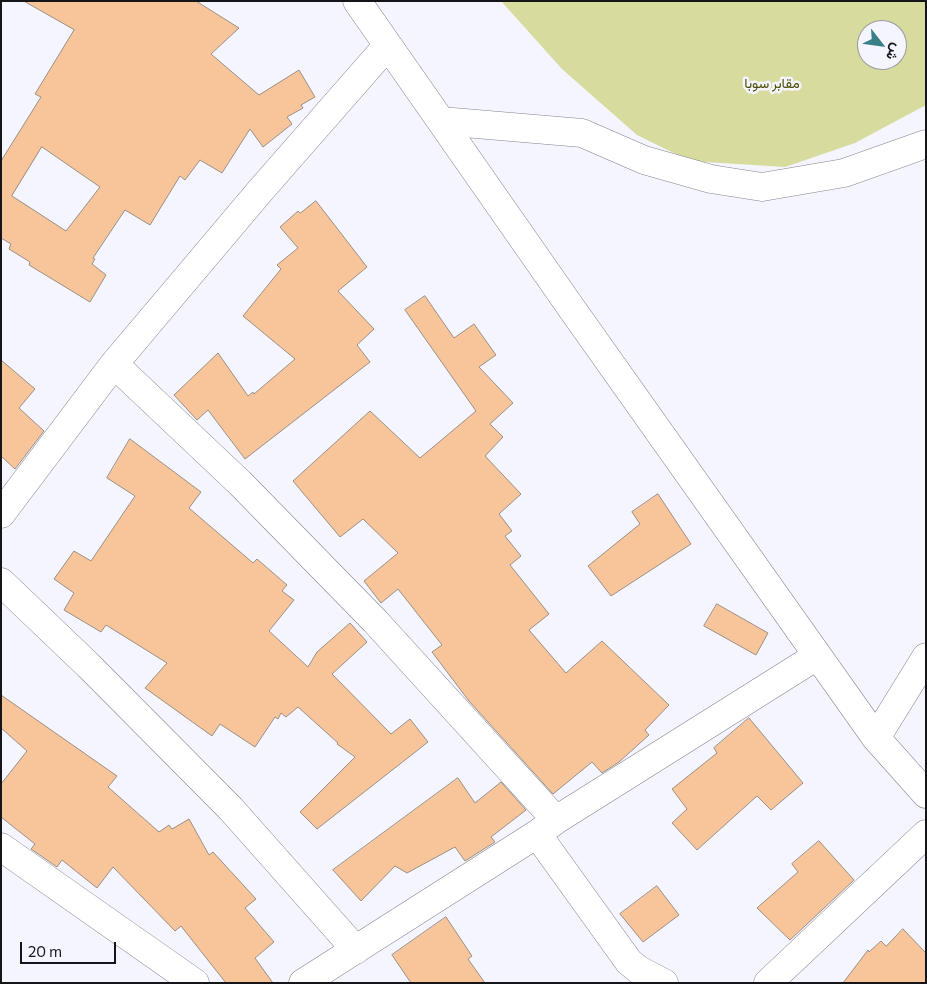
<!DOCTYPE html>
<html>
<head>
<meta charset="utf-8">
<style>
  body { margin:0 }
  #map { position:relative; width:927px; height:984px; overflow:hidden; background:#f5f5ff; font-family:Commissioner,Vazirmatn,sans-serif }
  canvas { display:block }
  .frame { position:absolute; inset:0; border:2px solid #151519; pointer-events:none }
  .north { position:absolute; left:857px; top:20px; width:50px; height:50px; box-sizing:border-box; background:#f5f5ff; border:1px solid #9b9ba3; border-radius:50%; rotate:120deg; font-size:14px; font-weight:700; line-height:20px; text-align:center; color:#151519 }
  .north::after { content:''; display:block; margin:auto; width:18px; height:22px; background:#387f88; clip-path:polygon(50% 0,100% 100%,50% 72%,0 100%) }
  .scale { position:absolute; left:20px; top:942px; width:96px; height:22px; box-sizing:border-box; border:2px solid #151519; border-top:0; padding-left:6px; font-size:15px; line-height:18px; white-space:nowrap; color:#151519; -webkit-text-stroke:4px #f5f5ff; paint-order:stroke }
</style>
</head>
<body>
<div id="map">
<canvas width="927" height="984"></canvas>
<div class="frame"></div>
<div class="north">ش</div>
<div class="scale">20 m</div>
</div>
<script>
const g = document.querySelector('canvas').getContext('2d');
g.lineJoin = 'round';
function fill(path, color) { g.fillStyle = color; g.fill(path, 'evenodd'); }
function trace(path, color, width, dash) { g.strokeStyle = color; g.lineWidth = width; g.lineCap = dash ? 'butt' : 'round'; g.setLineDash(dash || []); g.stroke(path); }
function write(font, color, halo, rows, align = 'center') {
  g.font = font + ' Commissioner,Vazirmatn,sans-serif'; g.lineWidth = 5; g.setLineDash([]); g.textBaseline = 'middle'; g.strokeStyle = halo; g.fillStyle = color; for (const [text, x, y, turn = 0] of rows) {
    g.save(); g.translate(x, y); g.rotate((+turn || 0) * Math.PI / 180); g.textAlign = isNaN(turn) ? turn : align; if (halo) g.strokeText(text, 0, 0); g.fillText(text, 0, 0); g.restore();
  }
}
fill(new Path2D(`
  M501,1H926V105L855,143L785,167L690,161L637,135L562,69ZM867,30H897V60H867Z`), '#d7db9e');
const building = new Path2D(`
  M24,1H196L239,28L211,54L259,95L299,70L315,97L301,105L303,108L287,117L292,124L263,147L250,129L222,173L200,160L185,180L180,176L150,225L125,210L93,258L95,259L92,264L106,275L90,302L29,265L30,262L9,249L11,244L1,238V161L41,97L35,94L74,30ZM42,147L100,187L66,231L12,196Z
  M316,201L367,267L338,291L374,329L357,345L370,362L245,459L208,410L197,420L174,395L218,353L248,396L253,392L254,394L295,359L243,316L281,269L277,265L298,248L280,227L298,211L300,213Z
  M425,296L454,338L474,324L496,355L479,367L513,403L490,424L503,437L485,456L521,494L499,514L512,531L505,536L521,556L510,565L549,614L529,630L566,673L602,641L669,705L645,730L649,735L619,762L602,773L592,762L553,794L469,701L432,652L442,645L398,589L381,603L364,581L398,553L363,519L340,537L293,481L370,411L420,458L476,411L405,310Z
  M1,360L35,389L19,408L44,431L15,469L1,456Z
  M130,439L201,492L189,508L253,563L257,559L287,585L282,591L294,600L269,631L308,667L317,652L350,623L367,642L332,674L391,734L410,719L428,742L317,829L300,812L355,757L337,744L338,743L298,707L286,717L281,713L278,719L275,717L255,747L220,724L212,736L145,688L167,663L106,625L101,632L64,610L74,593L54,579L74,551L91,561L135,496L107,478Z
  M658,494L691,544L611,596L588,566L640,524L632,512Z
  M717,604L768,633L756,655L704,626Z
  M1,695L117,776L108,787L159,832L169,825L172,829L189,819L209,855L213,852L256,899L245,908L274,942L255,958L273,983H226L181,926L175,931L113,867L97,888L62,860L57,867L31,849L35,844L1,817V784L27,751L1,728Z
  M749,718L803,783L771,810L757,796L697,850L672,823L687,809L672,789L717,753L714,748Z
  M458,778L475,803L501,782L526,810L491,837L495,842L465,861L455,847L407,873L395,866L361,901L333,870Z
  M819,841L854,880L790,940L757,908L798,872L792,864Z
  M657,886L679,915L643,942L620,914Z
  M446,917L472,956L468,959L485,983H411L392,955Z
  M903,929L926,953V983H843L868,950L869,952L881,941L886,946Z`);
fill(building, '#f8c49a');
trace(building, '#998f87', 1);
const street = new Path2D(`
  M357,1L572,309L876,738L926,794
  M441,121L582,133L644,160L711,179L762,187L844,173L926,144
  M114,364L240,483L375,621L556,820
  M1,514L114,364L260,191L387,46
  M1,582L89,666L231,809L356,950
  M876,738L926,657
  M537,834L629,962L639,970L664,983
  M1,847L195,983
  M303,983L537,834L556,820L817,656
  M768,983L926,834`);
trace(street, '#83838e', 29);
trace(street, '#fff', 28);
write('14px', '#4b4d00', '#f5f5ff', [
  ["مقابر سوبا",772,83]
]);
</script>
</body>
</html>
